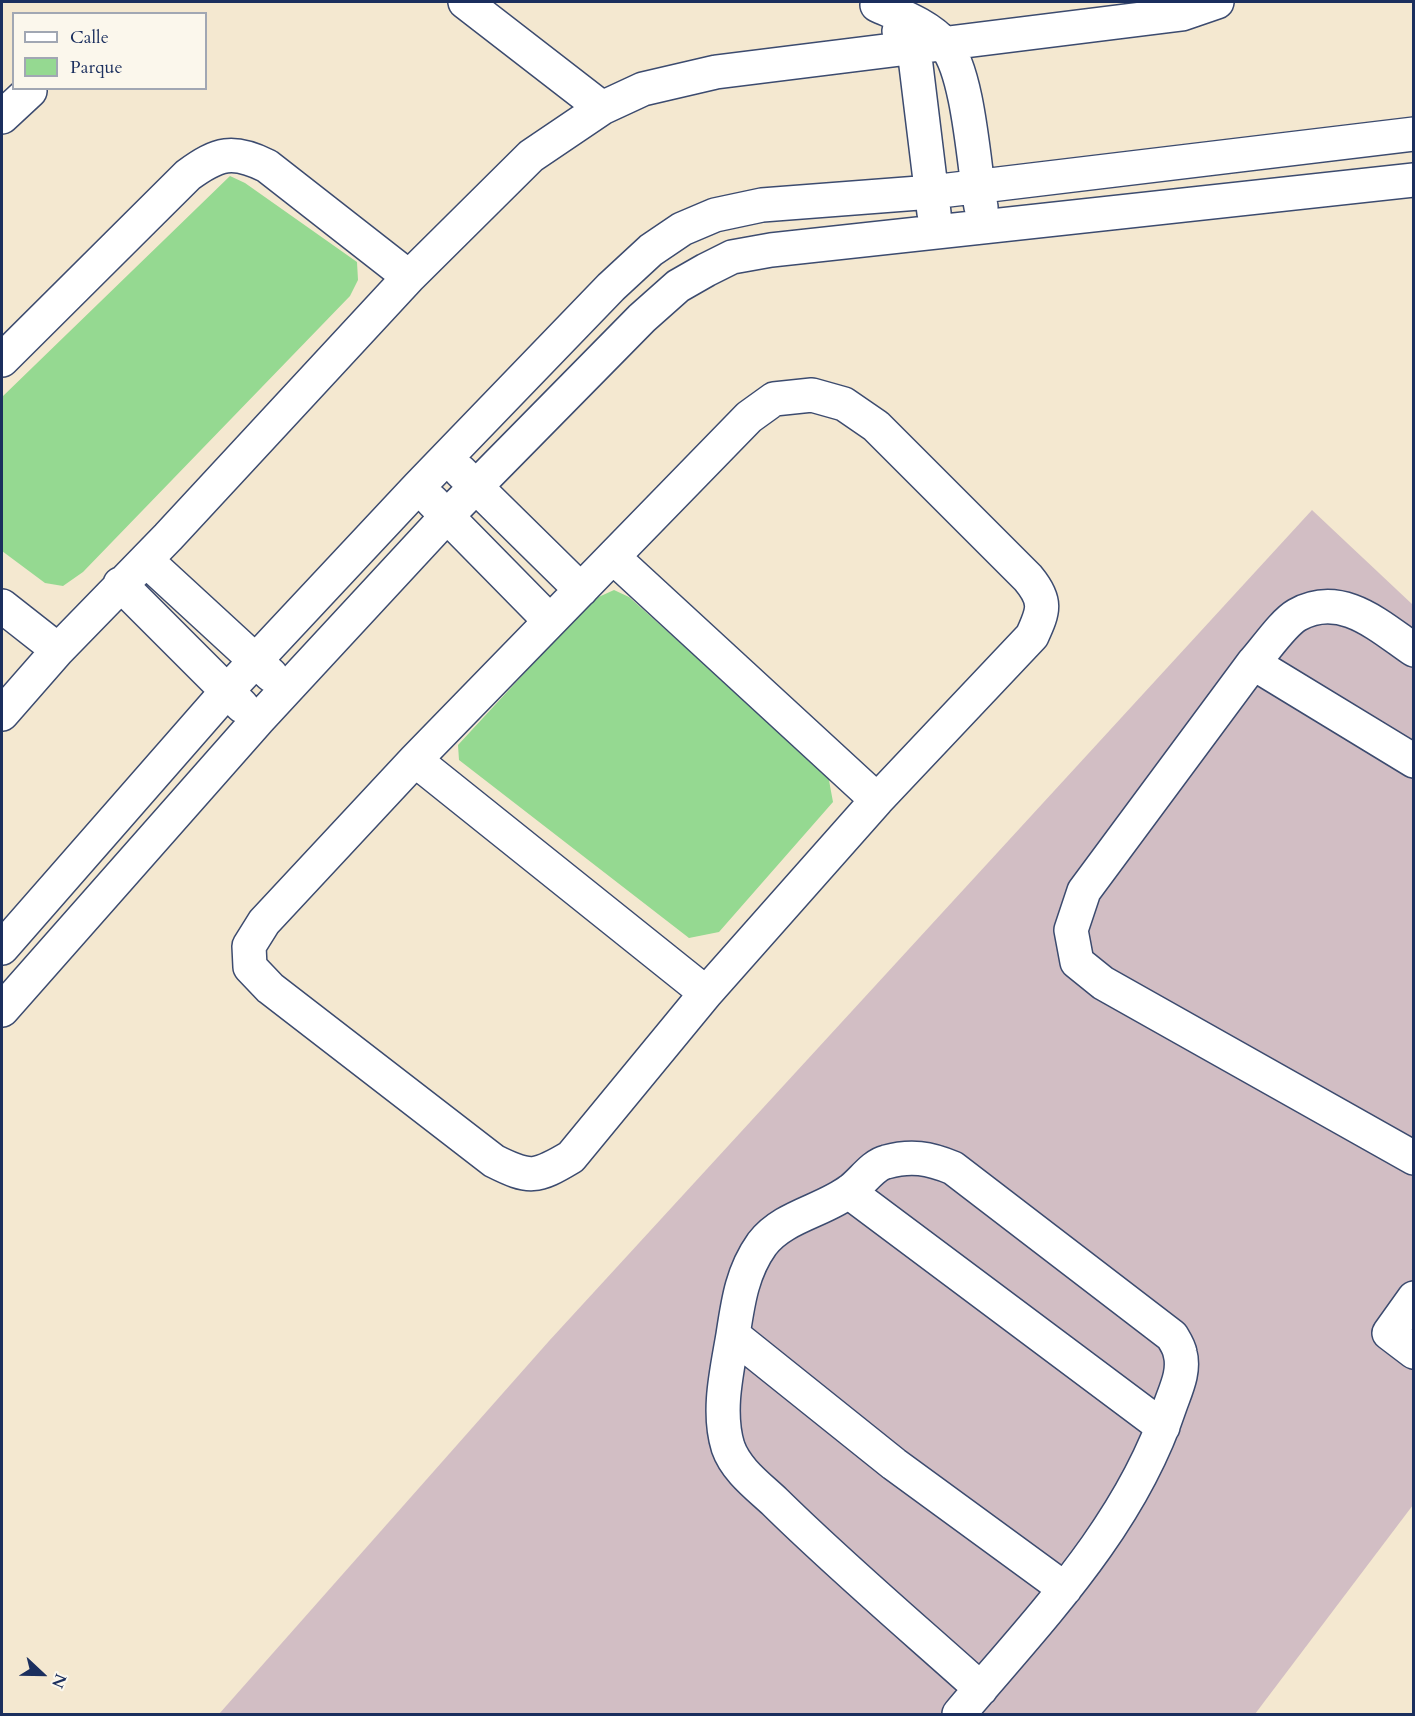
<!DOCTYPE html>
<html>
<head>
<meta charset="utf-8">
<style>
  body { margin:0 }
  #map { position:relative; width:1415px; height:1716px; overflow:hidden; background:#f4e8d0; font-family:Cardo,serif }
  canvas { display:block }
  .frame { position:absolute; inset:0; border:3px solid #1b2f5e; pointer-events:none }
  .legend { position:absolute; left:12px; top:12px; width:195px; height:78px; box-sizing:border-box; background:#fbf7ec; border:2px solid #a1a7b3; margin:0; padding:8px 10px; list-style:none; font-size:18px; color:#1b2f5e }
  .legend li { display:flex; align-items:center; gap:12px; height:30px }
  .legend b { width:30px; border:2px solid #a1a7b3 }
  .north { position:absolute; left:12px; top:1644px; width:60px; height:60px; -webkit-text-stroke:4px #fbf7ec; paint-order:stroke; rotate:112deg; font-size:16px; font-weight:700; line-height:24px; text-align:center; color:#1b2f5e }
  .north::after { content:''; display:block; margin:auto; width:21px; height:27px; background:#1b2f5e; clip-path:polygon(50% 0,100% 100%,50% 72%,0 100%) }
</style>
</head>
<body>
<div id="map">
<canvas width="1415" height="1716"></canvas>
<div class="frame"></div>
<ul class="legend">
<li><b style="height:8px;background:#fff"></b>Calle</li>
<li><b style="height:16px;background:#95d991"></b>Parque</li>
</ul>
<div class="north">N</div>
</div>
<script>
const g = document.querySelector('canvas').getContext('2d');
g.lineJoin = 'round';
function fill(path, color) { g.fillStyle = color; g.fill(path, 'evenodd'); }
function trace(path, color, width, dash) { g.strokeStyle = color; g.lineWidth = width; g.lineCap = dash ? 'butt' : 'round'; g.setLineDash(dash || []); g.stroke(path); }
fill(new Path2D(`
  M1312,510L1413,605V1505L1255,1714H219L549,1341Z`), '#d2bec4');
fill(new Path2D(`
  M230,176L245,183L357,262L358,280L350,296L83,572L63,586L45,583L2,551V397Z
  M614,590L629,597L828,775L833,802L719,932L689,938L459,760L458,745L592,600Z`), '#95d991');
const minor = new Path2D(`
  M465,2L602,108
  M877,5C899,15 928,25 945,45C969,73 974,169 981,207
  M899,31L914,49L934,213
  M2,117L30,91
  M2,360L188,175C218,153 233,149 267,166L409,277
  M812,395L844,404L876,426L1028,578C1047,601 1044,610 1032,636L877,800L706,993L571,1157C536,1178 530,1179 494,1161L270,988L250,967L249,946L264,922L415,760L749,417L774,399Z
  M460,471L581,590
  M432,501L550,621
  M613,557L877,800
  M146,560L271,675
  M120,584L242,706
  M2,606L58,650
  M1414,650C1379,626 1341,590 1297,615C1283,623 1265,650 1253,663L1414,761
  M1253,663L1084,891L1071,930L1077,962L1103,983L1414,1158
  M2,714L58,650L168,537L409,277L531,156L602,108L643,89L716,72L1182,14L1217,2
  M415,760L706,993
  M2,948L227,691L418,487L611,287L651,250L682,229L715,215L762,205L932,192L1414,134
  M2,1010L258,720L447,516L642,318L678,286L706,270L732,257L771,250L1414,180
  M849,1192L1163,1427
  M1414,1298L1389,1333L1414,1352
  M733,1335C727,1371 717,1411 728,1447C736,1470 758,1486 775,1502C841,1567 912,1627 981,1689
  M959,1714C1039,1619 1130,1527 1170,1406C1176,1389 1185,1371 1180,1353C1179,1347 1175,1341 1172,1336L953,1168C929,1158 911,1155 886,1162C873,1165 862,1182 851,1190C824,1211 783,1216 762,1244C742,1272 738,1302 733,1335L894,1464L1065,1589`);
trace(minor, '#3c4b6f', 36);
trace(minor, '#fff', 33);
</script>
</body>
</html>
